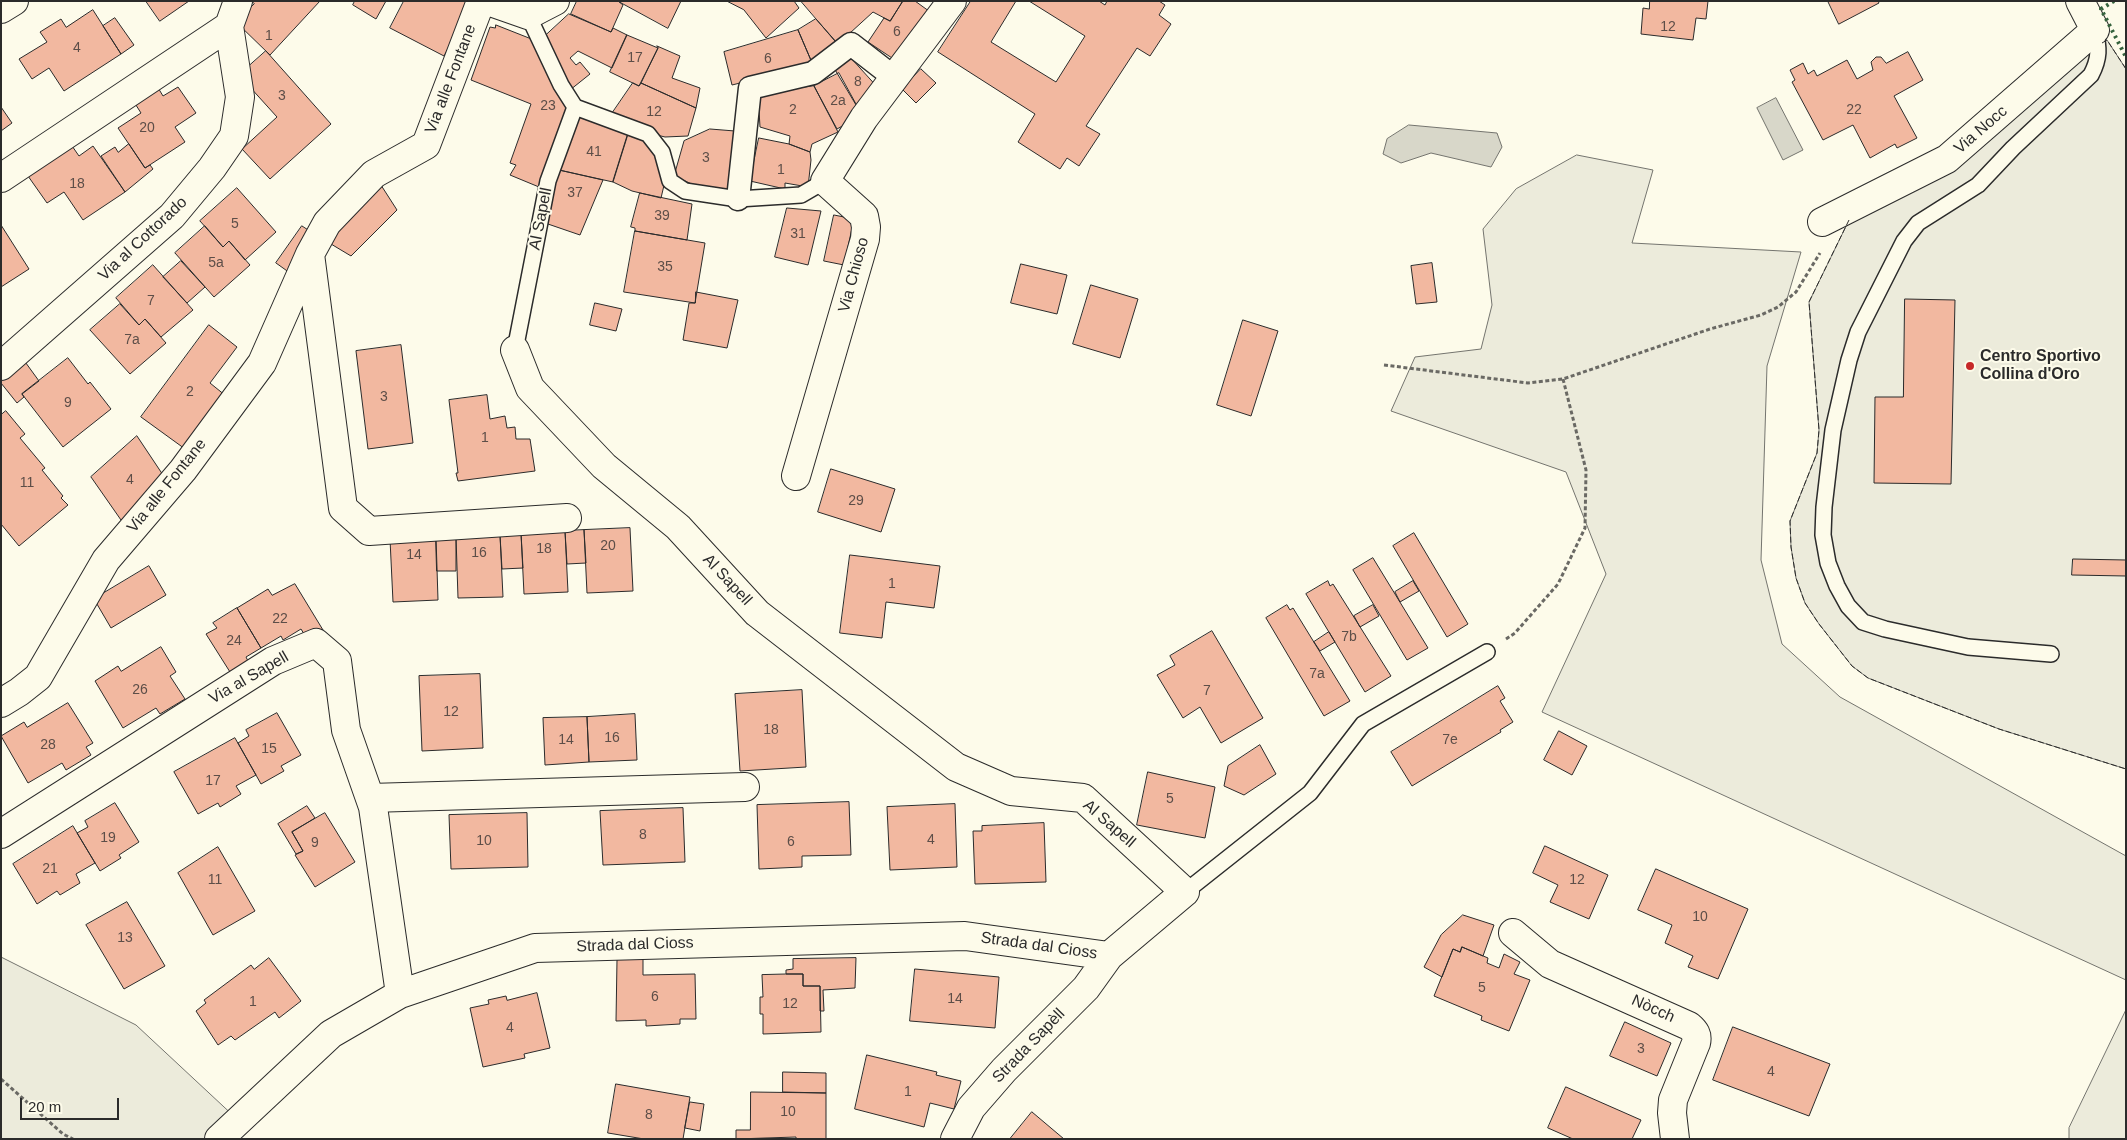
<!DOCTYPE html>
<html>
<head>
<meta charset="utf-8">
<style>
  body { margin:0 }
  #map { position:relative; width:2127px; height:1140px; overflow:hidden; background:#fdfbea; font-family:Helvetica,sans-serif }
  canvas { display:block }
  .frame { position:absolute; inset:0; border:2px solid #2b2b2b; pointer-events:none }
  .scale { position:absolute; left:20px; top:1098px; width:99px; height:22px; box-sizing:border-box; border:2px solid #2b2b2b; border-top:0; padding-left:6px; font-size:15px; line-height:18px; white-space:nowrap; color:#2b2b2b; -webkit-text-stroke:4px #fdfbea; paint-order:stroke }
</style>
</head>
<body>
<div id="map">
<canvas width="2127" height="1140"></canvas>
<div class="frame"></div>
<div class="scale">20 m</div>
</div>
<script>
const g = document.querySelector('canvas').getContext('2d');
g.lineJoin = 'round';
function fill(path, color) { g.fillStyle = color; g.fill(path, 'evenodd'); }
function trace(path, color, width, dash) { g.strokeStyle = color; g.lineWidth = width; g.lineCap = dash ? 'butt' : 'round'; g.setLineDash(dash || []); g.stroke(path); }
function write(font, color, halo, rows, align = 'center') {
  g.font = font + ' Helvetica,sans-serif'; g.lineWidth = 4; g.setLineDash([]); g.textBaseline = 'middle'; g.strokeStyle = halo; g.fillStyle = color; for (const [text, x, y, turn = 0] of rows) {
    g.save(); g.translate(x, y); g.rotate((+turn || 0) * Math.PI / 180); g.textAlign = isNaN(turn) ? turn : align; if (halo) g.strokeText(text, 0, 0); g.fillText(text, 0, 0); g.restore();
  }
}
const green = new Path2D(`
  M2107,40L2126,69V769L1999,729L1868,678L1852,666L1819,624L1805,603L1796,578L1791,547L1790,521L1817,453L1819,430L1809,302L1853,212L2068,63Z
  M1577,155L1653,170L1632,243L1801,252L1767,366L1761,560L1782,644L1840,697L2126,856V980L1542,712L1606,574L1566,472L1391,411L1415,357L1481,349L1492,305L1483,229L1516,189Z
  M1,957L136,1025L238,1120L211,1139H1Z
  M2126,1010V1139H2069V1128Z`);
fill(green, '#ecebdb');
trace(green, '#74746e', 1);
const water = new Path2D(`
  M1776,98L1803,150L1783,160L1757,108Z
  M1409,125L1497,133L1502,147L1491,167L1431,153L1401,163L1383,154L1387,139Z`);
fill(water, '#d8d7c9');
trace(water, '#74746e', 1);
const building = new Path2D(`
  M146,1H189L160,21Z
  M252,1H320L270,55L236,22L254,4Z
  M355,1H386L376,19L353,5Z
  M404,1H473L444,56L390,28Z
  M577,1H618L623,5L611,32L571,14Z
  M618,1H681L668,28Z
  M727,1H794L799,8L766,38L744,10Z
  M801,1H903L890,21L873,12L838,44Z
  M903,1H915L933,14L895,60L868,42L884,18L890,21Z
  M971,1H1016L991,42L1056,82L1085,36L1029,1H1099L1105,5L1107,1H1159L1165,5L1159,15L1171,24L1150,56L1137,48L1086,126L1100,134L1079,166L1067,158L1060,169L1018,142L1035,114L938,52Z
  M1650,1H1708L1706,19L1696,18L1693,40L1641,34L1643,8L1649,9Z
  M1828,1H1878L1879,3L1839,24Z
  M93,10L121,54L64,91L49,68L32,79L19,59L47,42L40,32L61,19L66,27Z
  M569,14L611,32L613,28L627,35L612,68L578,51L570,58L576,65L580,62L590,74L570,90L543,38Z
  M115,18L134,45L121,54L103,26Z
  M816,19L838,44L813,65L798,30Z
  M496,25L534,40L567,108L539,187L510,175L516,165L510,163L531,104L471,80L490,27L495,28Z
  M798,30L813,65L732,85L724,52Z
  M627,35L658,48L639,86L610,72Z
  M657,46L680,56L672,78L700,88L696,108L641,83L658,48Z
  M266,51L331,124L270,179L242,149L277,117L239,75Z
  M1908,52L1923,80L1894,96L1917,138L1897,148L1895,144L1870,158L1853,125L1823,140L1792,82L1795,80L1790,70L1803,63L1808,74L1814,70L1817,76L1847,60L1857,79L1873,70L1871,62L1876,57H1881L1886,63Z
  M850,57L880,90L862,115L834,68Z
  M921,69L936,83L916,103L902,89Z
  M839,73L862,115L837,129L814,86Z
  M633,83L639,86L641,83L696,108L688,136L665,137L649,133L611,115Z
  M157,86L163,96L178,87L196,113L175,127L185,142L145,168L118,128L141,113L134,102Z
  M814,86L838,132L812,144L810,152L789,144L790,136L760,127L758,94Z
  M1,107L12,123L1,131Z
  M578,114L628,134L613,182L559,170Z
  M710,129L735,131L730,192L705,190L674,176L684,141Z
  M628,134L648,142L660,159L665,181L661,198L632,191L613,182Z
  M759,138L789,144L810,152L811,160L808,187L785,183V189L750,181Z
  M70,143L79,156L93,146L125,192L83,220L64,192L47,203L28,176Z
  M129,144L145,168L150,165L153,169L125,192L101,156L115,147L118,152Z
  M559,170L603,180L580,235L545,223L548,206Z
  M379,182L397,210L351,256L326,241Z
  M237,188L276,232L245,260L229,241L223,247L200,221Z
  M640,193L692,204L687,240L635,231V228L631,227Z
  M787,208L821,211L808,265L775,257Z
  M834,215L854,219L844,265L824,261Z
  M1,225L29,269L1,287Z
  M205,226L223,247L229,241L250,265L214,297L175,253Z
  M302,226L316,235L290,273L276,263Z
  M635,231L705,243L695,303L624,292Z
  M181,261L205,287L187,303L163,277Z
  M1432,263L1437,302L1416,304L1411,266Z
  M1021,264L1067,275L1057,314L1011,303Z
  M153,265L193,310L161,337L145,319L139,325L116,298Z
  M1091,285L1138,299L1120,358L1073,344Z
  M696,292L738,300L727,348L683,340L689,303H695Z
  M1905,299L1955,300L1951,484L1874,483L1875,397H1903Z
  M595,303L622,309L616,331L590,325Z
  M120,304L139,325L145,319L166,343L130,374L90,330Z
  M1243,320L1278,331L1251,416L1217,405Z
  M209,325L237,347L210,383L231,400L192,454L141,417Z
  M401,345L413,443L368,449L356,351Z
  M68,358L88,384L90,382L111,409L63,447L22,394Z
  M23,359L39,381L22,394L24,397L17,403L1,383V375Z
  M487,395L490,419L505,416L507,428L515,427L516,439H530L535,471L458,481L456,473H458L449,400Z
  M6,411L25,434L20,438L45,468L42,470L63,496L61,498L68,505L19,546L1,524V415Z
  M137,436L169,484L121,520L91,477Z
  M831,469L895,489L881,532L818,512Z
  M630,528L633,591L587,593L584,530Z
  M584,530L586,563L567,564L565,531Z
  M565,531L568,592L524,594L521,533Z
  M521,533L523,568L502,569L500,535Z
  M1414,533L1468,624L1447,637L1393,546Z
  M500,535L503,597L458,598L456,537Z
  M436,537L438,600L393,602L390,539Z
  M436,537H456V571H437Z
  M850,555L940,566L934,608L886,602L882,638L840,633Z
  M1373,558L1428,648L1407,660L1353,570Z
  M2073,559L2126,560V576L2072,575Z
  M149,566L166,595L111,628L94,599Z
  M1328,581L1330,586L1333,584L1391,676L1365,692L1306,594Z
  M1413,581L1419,591L1400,602L1395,592Z
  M295,584L323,630L307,639L301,629L283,640L281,636L261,648L237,608L268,589L272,595Z
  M1287,605L1290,610L1293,608L1350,701L1324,716L1266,618Z
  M1373,605L1379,616L1360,627L1354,616Z
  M237,608L261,648L246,657L248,661L230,672L206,634L217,628L213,623Z
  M1212,631L1263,718L1221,743L1200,707L1183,718L1157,675L1175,665L1170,656Z
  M1329,632L1335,642L1320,651L1314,642Z
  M161,647L176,672L170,676L185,699L160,714L156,708L123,728L95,681L118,666L121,671Z
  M480,674L483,748L422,751L419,676Z
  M1498,686L1505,698L1500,701L1513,722L1500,730L1501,732L1412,786L1391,752Z
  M802,690L806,767L740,771L735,694Z
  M68,703L93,743L86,747L91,755L66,770L62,763L28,783L1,736L24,722L27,727Z
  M277,713L301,755L281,766L284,771L261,784L238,743L249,736L246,730Z
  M635,714L637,760L589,762L587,717Z
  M587,717L589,762L545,765L543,718Z
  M1559,731L1587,746L1572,775L1544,760Z
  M235,738L256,775L236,786L241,794L220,807L218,803L198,814L174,772Z
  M1260,745L1276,774L1244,795L1224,786L1228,766Z
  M1148,772L1215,787L1205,838L1137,825Z
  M849,802L851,855L802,856V867L759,869L757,805Z
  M115,803L139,842L119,855L121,858L100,871L77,833L88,827L85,821Z
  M955,804L957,867L890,870L887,807Z
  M307,806L315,818L292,832L303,851L296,854L278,824Z
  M683,808L685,862L603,865L600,811Z
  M325,813L355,862L315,887L295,855L303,851L292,832Z
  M527,813L528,867L451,869L449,815Z
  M1044,823L1046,882L975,884L973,831H982V826Z
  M73,826L95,863L76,874L80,883L60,895L57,891L37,904L13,864Z
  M1545,846L1608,875L1589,919L1550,902L1558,885L1533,873Z
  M218,847L255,911L213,935L178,873Z
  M1656,869L1748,909L1718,979L1688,967L1693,956L1665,943L1672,925L1638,910Z
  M127,902L165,966L124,989L86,925Z
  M1463,915L1494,925L1483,956L1462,947L1460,952L1453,949L1442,977L1424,967L1441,935Z
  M1462,947L1488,958L1487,963L1499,968L1504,954L1520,962L1514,974L1530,980L1509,1031L1481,1020L1482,1016L1434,996L1453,949L1460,952Z
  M269,958L301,1001L279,1018L275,1012L235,1040L231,1036L218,1045L196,1011L206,1003L204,1000L251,965L254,969Z
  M856,958L855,988L823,990L824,1011H820V986H803V974H786V970L793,969V959Z
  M643,959V975L695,974L696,1019H680V1024L646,1026V1020L616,1021L617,960Z
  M915,969L999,977L995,1028L910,1021Z
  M786,974H803V986H820L821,1032L763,1034V1014H760V997H763L762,975Z
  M537,993L550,1048L524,1054L525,1058L483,1067L470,1008L489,1004L488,1000L506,996L507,1000Z
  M1625,1022L1671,1043L1657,1076L1610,1056Z
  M1733,1027L1830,1064L1809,1116L1713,1080Z
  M867,1055L937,1072L936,1075L961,1081L954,1109L930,1103L924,1127L855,1109Z
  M783,1072L826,1073V1093L783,1092Z
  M616,1084L690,1097L683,1139H644L608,1133Z
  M1566,1087L1641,1120L1632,1139H1573L1548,1128Z
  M751,1092L826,1093V1139H796V1137L736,1139V1130H750Z
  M690,1102L704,1104L700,1131L685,1128Z
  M1032,1112L1064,1139H1010Z`);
fill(building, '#f2b8a0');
trace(building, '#2b2b2b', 1);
const service = new Path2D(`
  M528,15L561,85L575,107L648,134L662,152L670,181L685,191L738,199L801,195L825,181
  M515,350L548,181L575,107
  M2051,654L1968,647L1885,629L1863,622L1848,606L1837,586L1828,563L1823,535L1824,507L1833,430L1849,360L1858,332L1904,241L1918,223L1978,185L2013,148L2091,75C2100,58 2099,48 2095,30
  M1185,892L1310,793L1363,724L1487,652`);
const pedestrian = new Path2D(`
  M738,199L750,88L813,73L851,44L896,79`);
const minor = new Path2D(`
  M488,1L528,15L555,1
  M1,178L229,26
  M1822,222L1947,159L2095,30L2080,1
  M310,254L343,508L369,531L567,518
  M515,350L530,388L604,466L678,527L757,613L956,767L1011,791L1083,798L1185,892L1109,956L1086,988L1004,1070L971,1108L955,1139
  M1,366L172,216L212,168L234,136L240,97L229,26L238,1
  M796,476L865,239L866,227L864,216L825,181L864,118L952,1
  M1,703L19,692L38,677L106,560L183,470L262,363L310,254L327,223L374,174L426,145L481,1
  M370,798L745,787
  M1,834L273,661L316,643L337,661L346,730L373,807L400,994
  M1513,933L1550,964L1689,1026C1695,1031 1698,1035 1696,1043L1673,1100L1672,1113L1675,1139
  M219,1139L331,1034L400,994L535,948L965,936L1109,956`);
const tertiary = new Path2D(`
  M1,9L14,1`);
trace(service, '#2b2b2b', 18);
trace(pedestrian, '#2b2b2b', 25);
trace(minor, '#2b2b2b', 30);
trace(tertiary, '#2b2b2b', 30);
trace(new Path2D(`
  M1384,365L1528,383L1563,379L1710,329L1761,315L1778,307L1796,292L1820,253
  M1506,639L1515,633L1558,584L1585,528L1586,470L1563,379
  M1,1079L63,1134L73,1139`), '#6a6964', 3, [4, 2.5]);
trace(service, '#fdfbea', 15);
trace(pedestrian, '#fdfbea', 22);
trace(minor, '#fdfbea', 28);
trace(tertiary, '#fdfbea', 28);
trace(new Path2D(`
  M2114,1L2101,9L2126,57`), '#34623c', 4, [2.5, 4]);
trace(new Path2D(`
  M2102,43L2107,40L2126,69
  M1849,220L1809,302L1819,430L1817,453L1790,521L1791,547L1796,578L1805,603L1819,624L1852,666L1868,678L1999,729L2126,769`), '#2b2b2b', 1, [6, 2.5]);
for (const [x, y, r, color] of [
  [1970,366,5,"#c62828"]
]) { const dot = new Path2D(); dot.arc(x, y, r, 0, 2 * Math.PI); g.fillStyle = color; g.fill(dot); trace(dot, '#fdfbea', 2); }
write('14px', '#5d4e48', null, [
  ["12",1668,27],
  ["6",897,32],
  ["1",269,36],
  ["4",77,48],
  ["17",635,58],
  ["6",768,59],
  ["8",858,82],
  ["3",282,96],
  ["2a",838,101],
  ["23",548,106],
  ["2",793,110],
  ["22",1854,110],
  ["12",654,112],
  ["20",147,128],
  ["41",594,152],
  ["3",706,158],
  ["1",781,170],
  ["18",77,184],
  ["37",575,193],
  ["39",662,216],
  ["5",235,224],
  ["31",798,234],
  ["5a",216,263],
  ["35",665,267],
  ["7",151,301],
  ["7a",132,340],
  ["2",190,392],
  ["3",384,397],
  ["9",68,403],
  ["1",485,438],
  ["4",130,480],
  ["11",27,483],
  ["29",856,501],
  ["20",608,546],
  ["18",544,549],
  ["16",479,553],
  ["14",414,555],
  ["1",892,584],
  ["22",280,619],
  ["7b",1349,637],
  ["24",234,641],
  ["7a",1317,674],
  ["26",140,690],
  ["7",1207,691],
  ["12",451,712],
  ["18",771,730],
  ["16",612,738],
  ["14",566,740],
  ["7e",1450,740],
  ["28",48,745],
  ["15",269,749],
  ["17",213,781],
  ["5",1170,799],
  ["8",643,835],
  ["19",108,838],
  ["4",931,840],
  ["10",484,841],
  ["6",791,842],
  ["9",315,843],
  ["21",50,869],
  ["11",215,880],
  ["12",1577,880],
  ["10",1700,917],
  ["13",125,938],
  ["5",1482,988],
  ["6",655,997],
  ["14",955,999],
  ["1",253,1002],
  ["12",790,1004],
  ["4",510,1028],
  ["3",1641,1049],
  ["4",1771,1072],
  ["1",908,1092],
  ["10",788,1112],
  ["8",649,1115]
]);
write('16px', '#2b2b2b', '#fdfbea', [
  ["Via alle Fontane",451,79,-69],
  ["Via Nocc",1981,130,-41],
  ["Al Sapell",541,219,-79],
  ["Via al Cottorado",143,239,-43],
  ["Via Chioso",854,275,-75],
  ["Via alle Fontane",167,486,-51],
  ["Al Sapell",727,580,47],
  ["Via al Sapell",249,678,-30],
  ["Al Sapell",1109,824,41],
  ["Strada dal Cioss",635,945,-2],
  ["Strada dal Cioss",1039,946,8],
  ["Nòcch",1653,1009,24],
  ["Strada Sapèll",1029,1046,-46]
]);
write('bold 16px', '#2b2b2b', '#fdfbea', [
  ["Centro Sportivo",1980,357],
  ["Collina d'Oro",1980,375]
], 'left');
</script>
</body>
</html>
